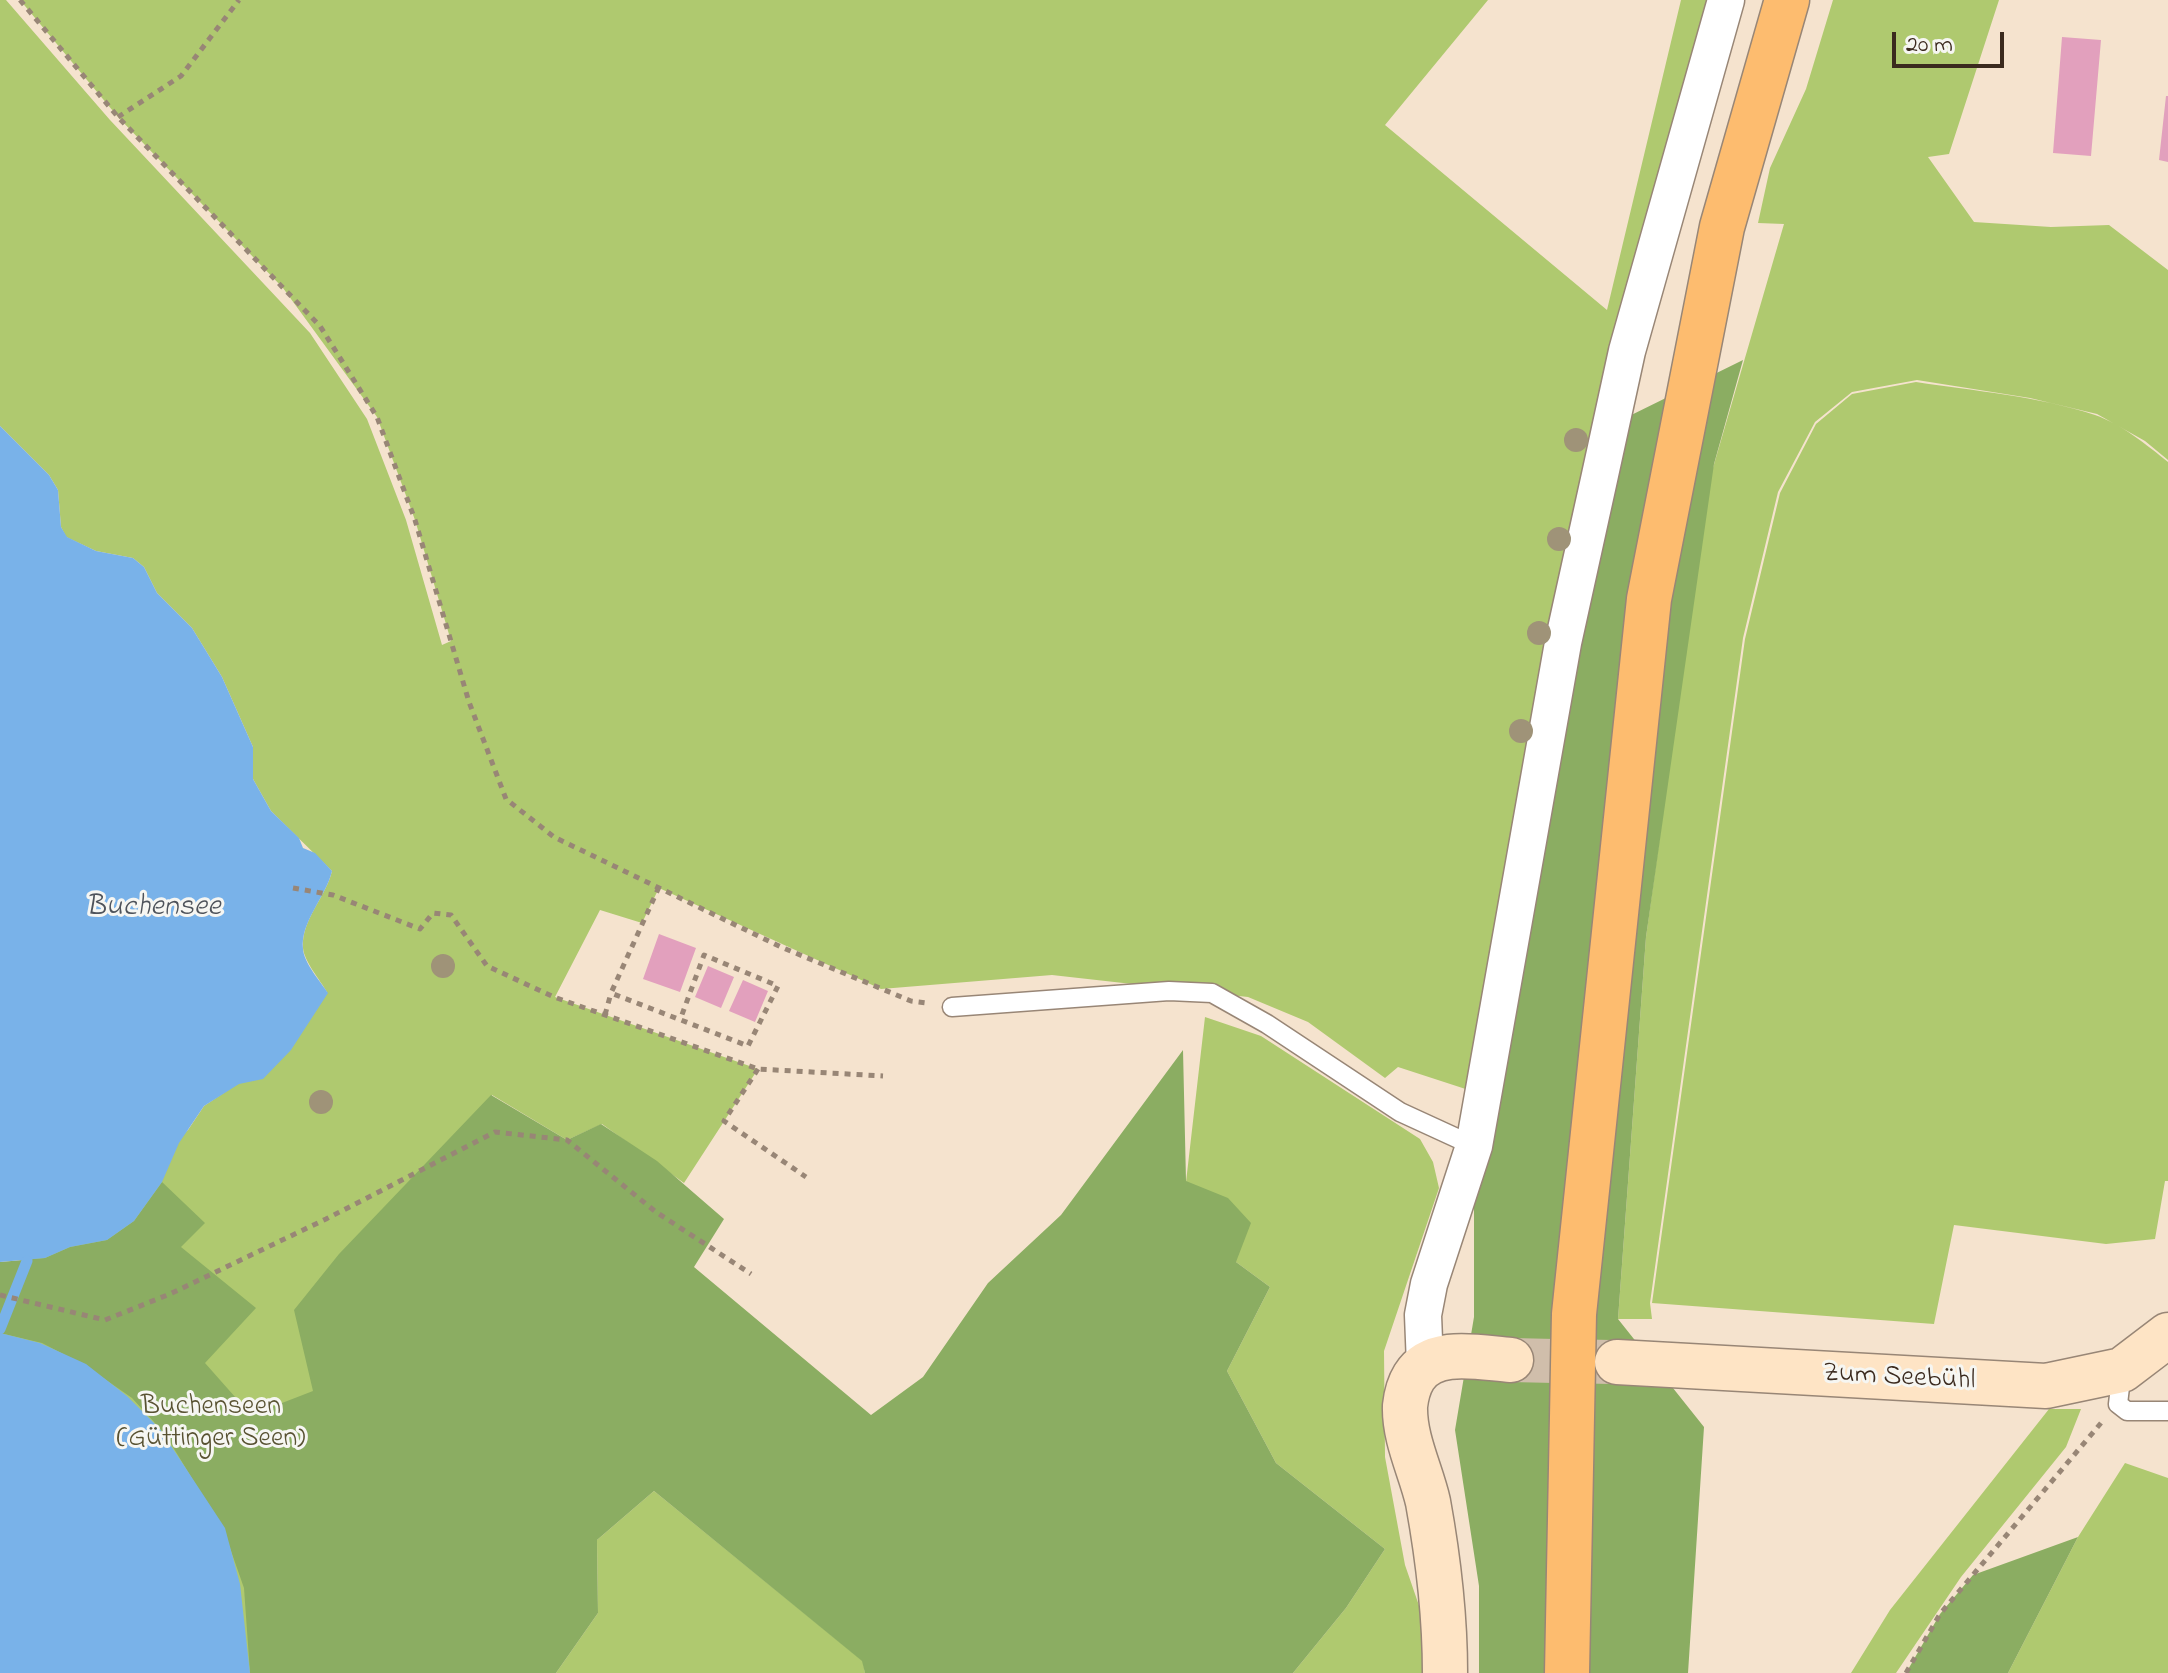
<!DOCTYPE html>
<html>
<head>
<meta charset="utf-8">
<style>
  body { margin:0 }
  #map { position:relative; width:2168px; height:1673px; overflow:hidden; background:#f5e3ce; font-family:"Indie Flower",sans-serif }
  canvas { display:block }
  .scale { position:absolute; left:1892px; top:32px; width:112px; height:36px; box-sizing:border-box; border:4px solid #3b2a1e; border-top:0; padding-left:10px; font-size:24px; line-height:28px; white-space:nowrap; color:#3b2a1e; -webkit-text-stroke:6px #f6f6f2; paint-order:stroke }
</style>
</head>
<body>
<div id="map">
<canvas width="2168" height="1673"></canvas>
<div class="scale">20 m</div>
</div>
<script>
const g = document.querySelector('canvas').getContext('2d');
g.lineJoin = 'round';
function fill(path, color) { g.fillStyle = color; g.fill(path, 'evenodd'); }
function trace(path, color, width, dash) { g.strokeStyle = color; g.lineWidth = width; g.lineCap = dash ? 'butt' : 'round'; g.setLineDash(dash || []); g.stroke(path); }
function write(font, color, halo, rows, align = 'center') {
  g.font = font + ' "Indie Flower",sans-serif'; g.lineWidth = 6; g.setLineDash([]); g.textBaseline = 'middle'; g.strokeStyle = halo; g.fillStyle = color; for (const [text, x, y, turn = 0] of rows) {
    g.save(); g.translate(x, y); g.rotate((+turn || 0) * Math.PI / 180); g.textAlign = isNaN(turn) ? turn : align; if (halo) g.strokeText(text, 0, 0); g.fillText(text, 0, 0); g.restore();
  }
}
fill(new Path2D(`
  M0,0H6L110,120L310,333L367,419L406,520L442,645L451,641L415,520L377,417L283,288L118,117L20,0H1488L1385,125L1607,310L1681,0H1726L1632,332L1484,1095L1398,1067L1385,1078L1308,1022L1248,997L1052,975L881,989L659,888L642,923L600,910L555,997L758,1069L684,1183L602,1124L567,1140L492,1095L368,1673H0V1326L40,1243L188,1130L204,1106L225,1092L327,992C320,980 304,961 303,948C301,920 326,897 332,871L271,811L253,779V747L222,677L192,628L157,593L144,567L133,558L96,551L66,537L61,527L58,490L49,475L0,426Z
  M1833,0H1999L1949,154L1928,157L1974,222L2051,227L2109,225L2168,270V460L2145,441L2097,414L2030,398L1917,380L1852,392L1815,422L1778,492L1743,638L1650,1303L1652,1319H1618L1646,937L1708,485L1784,224L1758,223L1770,168L1806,89Z
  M1916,382C1975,391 2037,396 2095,415C2121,424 2147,445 2168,462V1181H2165L2155,1239L2106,1244L1954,1225L1934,1324L1652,1303L1745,639L1780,493L1816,424L1852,394Z
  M1205,1017L1261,1036L1420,1139L1433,1162L1439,1188L1384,1351L1385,1457L1405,1565L1425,1623L1426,1673H1293L1346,1608L1385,1549L1276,1463L1227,1371L1270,1287L1236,1262L1186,1182Z
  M2049,1409H2081L2066,1447L1961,1577L1896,1673H1851L1890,1610Z
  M2125,1463L2168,1478V1673H2008L2078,1537Z
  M654,1491L863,1661L865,1673H556L598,1613L597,1540Z`), '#afc96f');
fill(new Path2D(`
  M1743,360L1714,464L1646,937L1618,1319L1704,1427L1688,1673H1479V1586L1455,1430L1474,1317V1146L1611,425Z
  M1183,1050L1186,1181L1228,1198L1251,1223L1236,1262L1270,1287L1227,1371L1276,1463L1385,1549L1346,1608L1293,1673H865L862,1661L654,1491L597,1540L598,1613L556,1673H250L244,1588L224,1531L165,1434L132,1398L86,1366L42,1343L0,1333V1262L45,1258L70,1247L107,1240L134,1221L162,1182L205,1223L181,1247L256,1308L205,1363L251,1415L313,1391L294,1310L339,1254L491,1095L567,1140L601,1124L657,1161L724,1219L694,1267L871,1415L923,1377L988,1283L1061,1215Z
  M2078,1537L2008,1673H1906L1940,1614L1973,1575Z`), '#8bad62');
fill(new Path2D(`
  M0,426L49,475L58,490L61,527L67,537L96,551L133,558L144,567L157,593L192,628L222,677L253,747V779L271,811L299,838L303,848L315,853L332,871C326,897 300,922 303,949C304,963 320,981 328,993L291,1050L263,1079L239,1084L204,1106L179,1143L162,1182L134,1221L107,1240L70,1247L45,1258L0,1262Z
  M0,1333L40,1343L86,1364L127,1396L160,1429L225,1528L240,1584L250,1673H0Z`), '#79b2e9');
trace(new Path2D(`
  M0,1329L27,1261`), '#79b2e9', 11);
fill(new Path2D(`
  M2062,37L2101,40L2091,156L2053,153Z
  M2166,96H2168V162L2159,160Z
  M659,934L696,948L680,992L643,979Z
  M708,966L734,977L721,1008L695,997Z
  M743,980L768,991L755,1022L729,1011Z`), '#e2a0bd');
trace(new Path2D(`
  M1511,1360L1611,1362`), '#d0beab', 44, [44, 22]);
const lane = new Path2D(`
  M952,1007L1169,991L1212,993L1267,1024L1400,1112L1474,1146
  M2122,1370L2118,1404L2127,1411H2168`);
const street = new Path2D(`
  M1425,1365L1423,1315L1429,1284L1474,1146L1563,643L1600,475L1627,351L1726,0`);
const secondary = new Path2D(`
  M1617,1362L2046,1386L2122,1370L2168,1335
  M1445,1673C1445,1617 1438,1557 1428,1502C1421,1471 1404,1439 1405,1406C1406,1397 1409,1385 1414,1377C1433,1346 1481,1358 1511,1360`);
const primary = new Path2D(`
  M1567,1673L1574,1314L1649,599L1722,227L1787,0`);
trace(lane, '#988676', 21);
trace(street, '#988676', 39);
trace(secondary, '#988676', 47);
trace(primary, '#988676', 47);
trace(new Path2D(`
  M20,0L118,117L320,326L377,417L415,520L469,702L506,799L554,837L781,947L911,1001L927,1003
  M118,117L181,76L239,0
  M659,887L611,993L748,1046L778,986L704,955L680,1020
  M293,888L333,895L420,929L433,913L451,915L487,966L554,997L758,1069L883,1076
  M605,1015L611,993
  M758,1069L724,1121L806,1177
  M0,1295L105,1320L170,1294L326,1219L495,1132L567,1140L656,1212L751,1274
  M1906,1673L1940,1614L2101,1423`), '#988676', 5, [6, 6]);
trace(lane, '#fff', 18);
trace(street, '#fff', 36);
trace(secondary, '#fee4c5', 44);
trace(primary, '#fdbc6f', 44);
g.fillStyle = '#9f9378';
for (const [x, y] of [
  [1576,440],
  [1559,539],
  [1539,633],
  [1521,731],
  [443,966],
  [321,1102]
]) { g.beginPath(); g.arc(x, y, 12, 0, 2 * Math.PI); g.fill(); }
write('28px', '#3b2a1e', '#f6f6f2', [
  ["Zum Seebühl",1899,1379,3]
]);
write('28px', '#585232', '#f6f6f2', [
  ["Buchenseen",211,1408],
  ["(Güttinger Seen)",211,1440]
]);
write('italic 30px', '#4e535b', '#f6f6f2', [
  ["Buchensee",153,909]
]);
</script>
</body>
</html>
